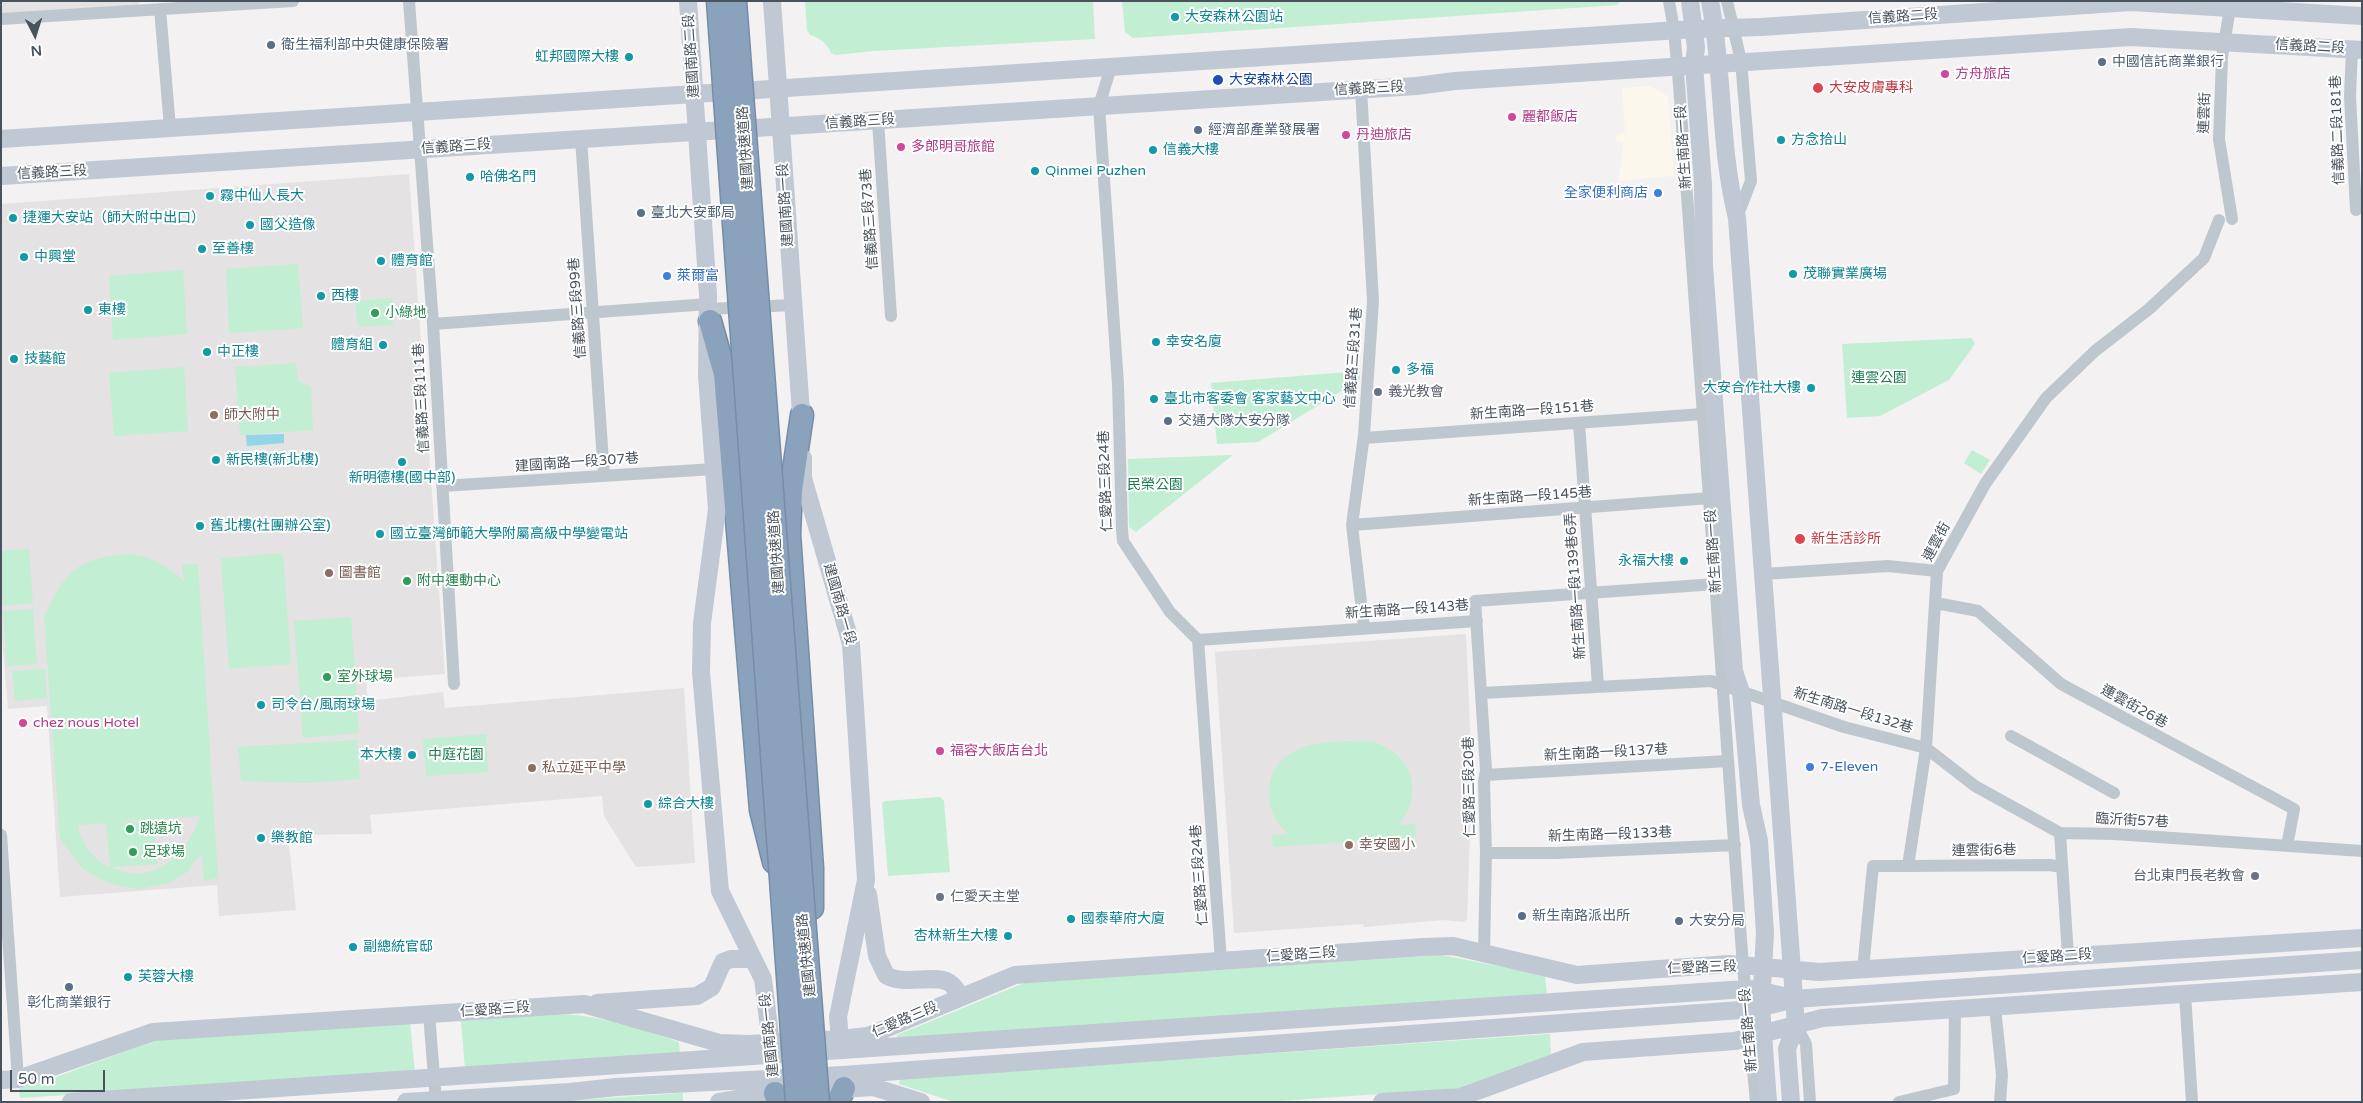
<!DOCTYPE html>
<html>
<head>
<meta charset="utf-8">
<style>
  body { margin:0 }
  #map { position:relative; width:2363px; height:1103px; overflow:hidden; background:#f3f1f1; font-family:"Varela Round",sans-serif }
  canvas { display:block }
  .frame { position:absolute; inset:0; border:2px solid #49535d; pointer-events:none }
  .north { position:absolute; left:10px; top:10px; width:50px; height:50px; -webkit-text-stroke:4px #fff; paint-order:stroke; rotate:175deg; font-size:14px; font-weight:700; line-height:20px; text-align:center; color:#49535d }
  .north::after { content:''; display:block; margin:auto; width:18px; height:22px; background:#49535d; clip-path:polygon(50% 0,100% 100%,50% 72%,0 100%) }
  .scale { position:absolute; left:10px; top:1070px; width:95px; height:22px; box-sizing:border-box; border:2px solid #49535d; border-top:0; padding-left:6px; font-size:15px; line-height:18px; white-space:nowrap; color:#49535d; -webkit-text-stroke:4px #fff; paint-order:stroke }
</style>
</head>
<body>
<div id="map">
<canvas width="2363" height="1103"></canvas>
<div class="frame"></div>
<div class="north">N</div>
<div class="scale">50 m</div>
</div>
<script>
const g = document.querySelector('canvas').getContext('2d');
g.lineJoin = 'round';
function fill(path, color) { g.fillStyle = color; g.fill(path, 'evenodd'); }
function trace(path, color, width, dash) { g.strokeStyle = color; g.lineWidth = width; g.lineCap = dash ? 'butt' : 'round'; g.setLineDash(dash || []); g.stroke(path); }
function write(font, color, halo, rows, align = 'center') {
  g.font = font + ' "Varela Round","Noto Sans TC",sans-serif'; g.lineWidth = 4; g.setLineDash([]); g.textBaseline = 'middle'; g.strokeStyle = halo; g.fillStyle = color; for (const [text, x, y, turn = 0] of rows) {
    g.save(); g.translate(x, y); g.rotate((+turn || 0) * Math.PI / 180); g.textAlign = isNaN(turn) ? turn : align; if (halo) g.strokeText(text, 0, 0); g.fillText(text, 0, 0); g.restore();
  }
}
fill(new Path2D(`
  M1649,86L1668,96L1674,176L1618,181L1624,143L1616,141L1617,134L1625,133L1622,88Z`), '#fcf7ec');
fill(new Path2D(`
  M1,1H139V6L1,15Z
  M409,174L445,674L366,680L368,701L443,692L445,708L684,688L695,863L636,867L604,816L602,796L370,815L372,834L288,835L296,910L219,916L217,885L60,897L47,706L8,709L1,626V204Z
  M1466,634L1472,774L1467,919L1464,922L1443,920L1364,927L1363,924L1234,933L1215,652Z`), '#e4e2e2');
fill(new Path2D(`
  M805,1H1093L1095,39L873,51L836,55L831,53C827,43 821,38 810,35L807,30Z
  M1122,1H1621L1617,5L1133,38L1125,32Z
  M298,264L303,328L229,333L226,269Z
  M183,270L187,334L113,340L109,276Z
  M392,298L393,325L358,327L355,301Z
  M1972,338L1975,344L1949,380L1880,416L1847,418L1842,344Z
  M296,363L298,381L311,387L313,430L240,435L235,367Z
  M184,367L188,431L114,436L109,373Z
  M1360,371V380L1258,442L1217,444L1211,383Z
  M1972,450L1990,460L1981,474L1964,463Z
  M1233,455L1136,532L1129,527L1128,459Z
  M29,549L33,603L3,606L1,551Z
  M283,553L291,664L229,669L221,558Z
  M130,554C156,558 164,565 184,581L182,565L198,564L218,878L204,881L202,853L187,872L169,883L140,889L118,886L100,879L83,869L60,839L44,617C66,571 76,558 130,554ZM200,816C190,853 151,889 111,867L158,864L153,822L106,823L110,867C92,860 81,842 78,825Z
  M33,609L37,664L7,666L3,611Z
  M351,617L359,733L303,738L294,621Z
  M45,669L47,698L15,701L12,671Z
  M486,734L488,772L426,776L423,739Z
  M357,740L360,779L306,783L241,781L238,747Z
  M1370,741C1411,752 1426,791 1399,825L1415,824L1416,837L1273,847L1272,835L1288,834C1258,806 1263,761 1304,747C1316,742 1356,740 1370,741Z
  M940,797L944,801L950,872L888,876L882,803L885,801Z
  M1441,955L1545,975L1547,996L898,1041L897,1035L1024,983Z
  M552,1014C597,1014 636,1027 679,1042L680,1055L465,1069L461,1021Z
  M410,1023L415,1072L20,1098L19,1086L59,1076L158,1039Z
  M1550,1034L1551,1054L1463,1088L1267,1102H954L899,1084L900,1079Z
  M683,1093V1102H551Z`), '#c2eed3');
fill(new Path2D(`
  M284,434V443L247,446L246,435Z`), '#91d5e9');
const highway = new Path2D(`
  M710,321L725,374L761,810L774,862
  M802,415L791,490L789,534L812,868V908
  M775,1093L778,1102
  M838,1102L844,1088`);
trace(highway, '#768da8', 25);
trace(new Path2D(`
  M409,1L433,324L454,684
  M1669,1L1674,30L1679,85L1743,966L1756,1102
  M1727,1L1741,61L1751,181L1737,217
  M2231,1L2222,58L2219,139L2232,219
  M160,9L170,128
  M1,19L293,1
  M2352,50L2350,96L2356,210
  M1111,67L1099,106L1118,384L1122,529L1123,541L1170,612L1198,640L1221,961
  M1361,89L1373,301L1364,435L1352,525L1364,628
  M878,121L891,316
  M581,138L604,476
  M709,309L793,305
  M433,324L709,304
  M1579,423L1598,686
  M1364,438L1703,414
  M442,486L714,469
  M1352,525L1710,498
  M1763,574L1888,566L1937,571
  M1936,603L1978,611L2061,684L2294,809L2287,846
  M1198,640L1477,621
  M1482,693L1711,681L1844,727L1926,748L1975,786L2060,833L2114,834L2362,851
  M2011,736L2114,793
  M1485,775L1728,761
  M2060,833L2068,956
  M1,835L18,1079
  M1486,853H1556L1735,845
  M1908,866L2050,865L2061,867
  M1484,953L1486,853L1484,782L1486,770L1475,601L1716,584
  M1863,969L1873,866H1908L1926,748L1937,571L1985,484L2046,398L2095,351L2149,309L2204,258L2219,220
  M2185,994L2192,1102
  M1995,1007L2002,1075L2000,1102
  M429,1014L436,1102
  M1796,1025L1806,1044L1810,1102
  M1899,1102L1954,1089L1955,1009`), '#bfc7ce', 12);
trace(new Path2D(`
  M688,1L708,295L707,376L717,509L702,623L701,672L720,891L763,979L772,1052
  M772,1L802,427
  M1690,1L1696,47L1694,65L1703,184L1704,266L1734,671L1741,692L1751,805L1759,841L1765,933L1761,1007L1768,1102
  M1710,1C1724,73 1719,147 1737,218L1796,1025L1787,1049L1791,1102
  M1,139L1695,29L1761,27L2131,2L2362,16
  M1,176L1416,86L1455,81L2131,37L2362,50
  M803,458V478L851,644L866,880L838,1017L841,1049
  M868,894L877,956L886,975C904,987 938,972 951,984C955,987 958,993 961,997
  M597,1003L697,996L712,987L723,962L731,959H752
  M1,1080L18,1079L153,1032L584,1004L719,1043L748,1044L840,1039L868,1036L1015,975L1424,947L1453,946L1577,975L1729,964L1819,972L2362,938
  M71,1102L1731,990L1754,989L1791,998
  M406,1102L570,1092L616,1087L843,1075L1755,1009L1794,999L2362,960
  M719,1102L775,1093L873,1087L921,1102
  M1382,1102L1461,1097L1583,1052L1735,1041L1822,1018L2362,982`), '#bfc8d3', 18);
trace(highway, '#8ba2bd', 22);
const highwayBridge = new Path2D(`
  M718,1L797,1102
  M735,1L818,1102`);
trace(highwayBridge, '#768da8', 25, []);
trace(highwayBridge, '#8ba2bd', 22);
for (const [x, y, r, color] of [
  [1175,17,5,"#0f9aa8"],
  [271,45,5,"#5c6f8a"],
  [629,57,5,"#0f9aa8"],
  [2102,62,5,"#5c6f8a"],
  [1945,74,5,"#d1479c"],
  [1218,80,6,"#1a4fb4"],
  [1818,88,6,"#e0444e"],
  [1512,117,5,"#d1479c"],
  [1198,130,5,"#5c6f8a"],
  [1346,135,5,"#d1479c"],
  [1781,140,5,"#0f9aa8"],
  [901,147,5,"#d1479c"],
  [1153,150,5,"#0f9aa8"],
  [1035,171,5,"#0f9aa8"],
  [470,177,5,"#0f9aa8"],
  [1658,193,5,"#3f7fe0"],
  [210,196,5,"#0f9aa8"],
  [641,213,5,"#5c6f8a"],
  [13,218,5,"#0f9aa8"],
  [250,225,5,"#0f9aa8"],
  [202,249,5,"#0f9aa8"],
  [24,257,5,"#0f9aa8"],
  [381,261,5,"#0f9aa8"],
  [1793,274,5,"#0f9aa8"],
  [667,276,5,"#3f7fe0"],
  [321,296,5,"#0f9aa8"],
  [88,310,5,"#0f9aa8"],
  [375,313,5,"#2e9e5b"],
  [1156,342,5,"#0f9aa8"],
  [383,345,5,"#0f9aa8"],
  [207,352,5,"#0f9aa8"],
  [14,359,5,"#0f9aa8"],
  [1396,370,5,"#0f9aa8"],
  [1811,388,5,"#0f9aa8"],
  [1378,392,5,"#6b7280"],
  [1154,399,5,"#0f9aa8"],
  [214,415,5,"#8d6e63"],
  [1168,421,5,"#5c6f8a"],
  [216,460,5,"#0f9aa8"],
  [402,462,5,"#0f9aa8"],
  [200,526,5,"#0f9aa8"],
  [380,534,5,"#0f9aa8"],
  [1800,539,6,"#e0444e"],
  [1684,561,5,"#0f9aa8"],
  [329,573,5,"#8d6e63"],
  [407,581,5,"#2e9e5b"],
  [327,677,5,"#2e9e5b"],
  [261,705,5,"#0f9aa8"],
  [23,723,5,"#d1479c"],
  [940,751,5,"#d1479c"],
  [412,755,5,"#0f9aa8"],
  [1810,767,5,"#3f7fe0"],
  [532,768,5,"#8d6e63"],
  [648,804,5,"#0f9aa8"],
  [130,829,5,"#2e9e5b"],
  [261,838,5,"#0f9aa8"],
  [1349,845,5,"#8d6e63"],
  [133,852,5,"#2e9e5b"],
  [2255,876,5,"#6b7280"],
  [940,897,5,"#6b7280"],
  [1522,916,5,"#5c6f8a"],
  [1071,919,5,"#0f9aa8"],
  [1679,921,5,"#5c6f8a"],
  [1008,936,5,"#0f9aa8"],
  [353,947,5,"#0f9aa8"],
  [128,977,5,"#0f9aa8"],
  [69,987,5,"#5c6f8a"]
]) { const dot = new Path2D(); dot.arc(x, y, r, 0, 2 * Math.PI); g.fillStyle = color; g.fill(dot); trace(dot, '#fff', 2); }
write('14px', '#0d838f', '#fff', [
  ["大安森林公園站",1185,17],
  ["虹邦國際大樓",619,57,"right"],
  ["方念拾山",1791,140],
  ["信義大樓",1163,150],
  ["Qinmei Puzhen",1045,171],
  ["哈佛名門",480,177],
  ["霧中仙人長大",220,196],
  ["捷運大安站（師大附中出口）",23,218],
  ["國父造像",260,225],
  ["至善樓",212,249],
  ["中興堂",34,257],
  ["體育館",391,261],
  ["茂聯實業廣場",1803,274],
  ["西樓",331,296],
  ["東樓",98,310],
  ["幸安名廈",1166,342],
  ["體育組",373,345,"right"],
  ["中正樓",217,352],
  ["技藝館",24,359],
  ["多福",1406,370],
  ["大安合作社大樓",1801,388,"right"],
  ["臺北市客委會 客家藝文中心",1164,399],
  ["新民樓(新北樓)",226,460],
  ["新明德樓(國中部)",402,478,"center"],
  ["舊北樓(社團辦公室)",210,526],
  ["國立臺灣師範大學附屬高級中學變電站",390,534],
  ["永福大樓",1674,561,"right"],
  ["司令台/風雨球場",271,705],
  ["本大樓",402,755,"right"],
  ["綜合大樓",658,804],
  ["樂教館",271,838],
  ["國泰華府大廈",1081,919],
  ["杏林新生大樓",998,936,"right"],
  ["副總統官邸",363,947],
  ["芙蓉大樓",138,977]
], 'left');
write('14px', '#49535d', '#fff', [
  ["信義路二段",1903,17,-4],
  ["信義路二段",2310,47,3],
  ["建國南路二段",692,56,-94],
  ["信義路三段",1369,89,-3],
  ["連雲街",2205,113,-88],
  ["信義路三段",860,122,-4],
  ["信義路二段181巷",2338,130,-92],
  ["信義路三段",456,147,-4],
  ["新生南路一段",1684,147,-94],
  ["建國快速道路",746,148,-94],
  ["信義路三段",52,173,-3],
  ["建國南路一段",786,205,-94],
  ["信義路三段73巷",870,219,-94],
  ["信義路三段99巷",578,308,-94],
  ["信義路三段31巷",1354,358,-86],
  ["信義路三段111巷",422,398,-93],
  ["新生南路一段151巷",1532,411,-4],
  ["建國南路一段307巷",577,463,-4],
  ["仁愛路三段24巷",1106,481,-92],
  ["新生南路一段145巷",1530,497,-4],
  ["連雲街",1937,542,-62],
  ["新生南路一段",1714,551,-94],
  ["建國快速道路",777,552,-94],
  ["新生南路一段139巷6弄",1576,586,-94],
  ["建國南路一段",839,604,74],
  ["新生南路一段143巷",1407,610,-4],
  ["連雲街26巷",2134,707,29],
  ["新生南路一段132巷",1853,711,17],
  ["新生南路一段137巷",1606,753,-3],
  ["仁愛路三段20巷",1470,787,-91],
  ["臨沂街57巷",2132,821,3],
  ["新生南路一段133巷",1610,835,-2],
  ["連雲街6巷",1984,851,-1],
  ["仁愛路三段24巷",1200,875,-94],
  ["建國快速道路",807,955,-96],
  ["仁愛路三段",1301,955,-4],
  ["仁愛路二段",2057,957,-4],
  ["仁愛路三段",1702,968,-2],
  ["仁愛路三段",495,1010,-4],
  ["仁愛路三段",905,1020,-23],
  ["新生南路一段",1749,1030,-95],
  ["建國南路一段",770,1035,-96]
]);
write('14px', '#4e5e75', '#fff', [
  ["衛生福利部中央健康保險署",281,45],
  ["中國信託商業銀行",2112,62],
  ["經濟部產業發展署",1208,130],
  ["臺北大安郵局",651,213],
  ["交通大隊大安分隊",1178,421],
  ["新生南路派出所",1532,916],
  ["大安分局",1689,921],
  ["彰化商業銀行",69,1003,"center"]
], 'left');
write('14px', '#b23c85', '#fff', [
  ["方舟旅店",1955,74],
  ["麗都飯店",1522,117],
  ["丹迪旅店",1356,135],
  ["多郎明哥旅館",911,147],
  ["chez nous Hotel",33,723],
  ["福容大飯店台北",950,751]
], 'left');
write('14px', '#164399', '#fff', [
  ["大安森林公園",1229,80]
], 'left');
write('14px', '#be3a42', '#fff', [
  ["大安皮膚專科",1829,88],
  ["新生活診所",1811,539]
], 'left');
write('14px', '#366cbe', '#fff', [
  ["全家便利商店",1648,193,"right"],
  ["萊爾富",677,276],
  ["7-Eleven",1820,767]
], 'left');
write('14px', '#27864d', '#fff', [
  ["小綠地",385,313],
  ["附中運動中心",417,581],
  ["室外球場",337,677],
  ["跳遠坑",140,829],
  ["足球場",143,852]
], 'left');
write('14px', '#1c7d4e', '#fff', [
  ["連雲公園",1879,378],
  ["民榮公園",1155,485],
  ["中庭花園",456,755]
]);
write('14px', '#5b616d', '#fff', [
  ["義光教會",1388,392],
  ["台北東門長老教會",2245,876,"right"],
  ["仁愛天主堂",950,897]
], 'left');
write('14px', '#785e54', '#fff', [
  ["師大附中",224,415],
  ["圖書館",339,573],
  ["私立延平中學",542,768],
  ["幸安國小",1359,845]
], 'left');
</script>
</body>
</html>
